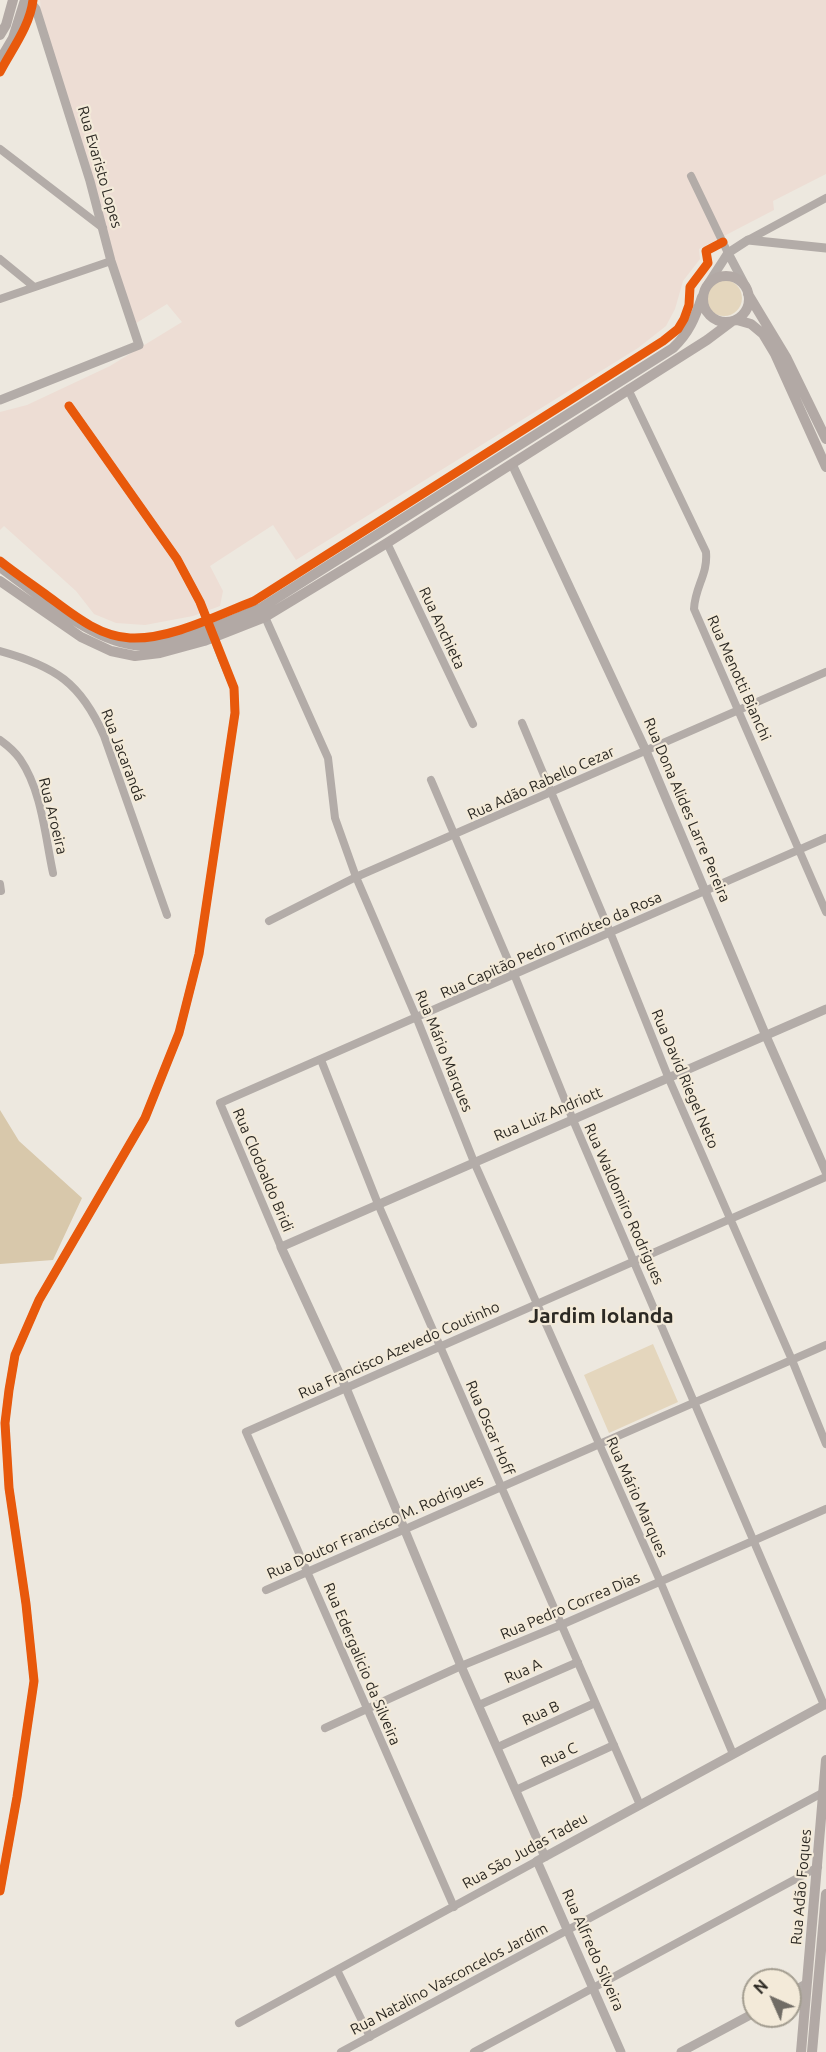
<!DOCTYPE html>
<html>
<head>
<meta charset="utf-8">
<style>
  body { margin:0 }
  #map { position:relative; width:826px; height:2052px; overflow:hidden; background:#ede8df; font-family:Ubuntu,sans-serif }
  canvas { display:block }
  .north { position:absolute; left:742px; top:1968px; width:60px; height:60px; box-sizing:border-box; background:#f3ead9; border:2px solid #a39d90; border-radius:50%; rotate:315deg; font-size:16px; font-weight:700; line-height:24px; text-align:center; color:#2c2923 }
  .north::after { content:''; display:block; margin:auto; width:21px; height:27px; background:#706c65; clip-path:polygon(50% 0,100% 100%,50% 72%,0 100%) }
</style>
</head>
<body>
<div id="map">
<canvas width="826" height="2052"></canvas>
<div class="north">N</div>
</div>
<script>
const g = document.querySelector('canvas').getContext('2d');
g.lineJoin = 'round';
function fill(path, color) { g.fillStyle = color; g.fill(path, 'evenodd'); }
function trace(path, color, width, dash) { g.strokeStyle = color; g.lineWidth = width; g.lineCap = dash ? 'butt' : 'round'; g.setLineDash(dash || []); g.stroke(path); }
function write(font, color, halo, rows, align = 'center') {
  g.font = font + ' Ubuntu,sans-serif'; g.lineWidth = 4.5; g.setLineDash([]); g.textBaseline = 'middle'; g.strokeStyle = halo; g.fillStyle = color; for (const [text, x, y, turn = 0] of rows) {
    g.save(); g.translate(x, y); g.rotate((+turn || 0) * Math.PI / 180); g.textAlign = isNaN(turn) ? turn : align; if (halo) g.strokeText(text, 0, 0); g.fillText(text, 0, 0); g.restore();
  }
}
fill(new Path2D(`
  M40,0H826V174L773,201L774,210L699,249L700,259L683,281L675,309L666,326L638,348L296,560L273,525L210,566L223,591L220,606L193,616L145,625L116,623L94,614L76,591L4,526L0,530V412L27,405L110,366L182,322L167,304L133,325L41,12Z`), '#edddd4');
fill(new Path2D(`
  M706 298a18 18 0 1 1 36 0a18 18 0 1 1-36 0Z
  M653,1344L678,1402L609,1433L584,1375Z`), '#e4d6bd');
fill(new Path2D(`
  M0,1110L19,1141L82,1198L53,1260L0,1264Z`), '#d8c8ab');
trace(new Path2D(`
  M0,149L103,228
  M691,176L728,253
  M748,240L826,198
  M0,259L33,286
  M0,299L111,261
  M628,389L706,552C708,575 695,586 694,609L826,912
  M69,406L177,559L200,602
  M387,543L473,724
  M265,617L328,758L335,818L356,877L417,1019L474,1162L660,1581L733,1754
  M0,651C55,666 81,683 104,736L167,915
  M522,723L610,932L669,1079L792,1360L826,1444
  M0,740C7,745 15,752 20,759C42,791 45,836 53,873
  M431,780L514,974L573,1120L824,1705
  M0,884L1,891
  M269,921L356,877L826,672
  M321,1060L378,1204L640,1805
  M281,1247L220,1103L826,838
  M266,1590L826,1345
  M479,1705L578,1662
  M325,1728L461,1666L561,1625L826,1509
  M498,1747L595,1703
  M516,1790L614,1745
  M0,1891L17,1797L34,1681L26,1604L9,1488L5,1423L9,1390L15,1355L39,1300L145,1118L179,1033L199,954L235,713L234,688L222,659
  M454,1907L246,1432L826,1177
  M337,1970L370,2037
  M239,2023L537,1861
  M341,2052L824,1792
  M474,2052L818,1867`), '#b3aca8', 8);
trace(new Path2D(`
  M728,253L746,287
  M708,284L728,253L748,240L826,248
  M0,400L139,345L111,261L90,181L36,9L29,0
  M512,464L646,751L766,1036L826,1172
  M545,1857L461,1666L346,1388L281,1247L826,1009
  M790,1993L806,1984
  M621,2052L537,1861L824,1705H826
  M681,2052L754,2013`), '#b3aca8', 9);
trace(new Path2D(`
  M0,35L6,25L13,0
  M0,60L13,38L25,0
  M703 299a23 23 0 1 1 46 0a23 23 0 1 1-46 0Z
  M748,294L786,357L826,439
  M737,320L751,324L763,334L775,354L826,467
  M0,567C36,593 90,640 134,645C171,648 226,622 261,608L673,348C689,333 695,318 702,297
  M0,581L81,637L111,651L135,656L160,653L204,641L265,617L387,543L707,340L731,322
  M801,2052L826,1760
  M812,2052L826,1894`), '#b2a9a5', 10);
trace(new Path2D(`
  M200,602L222,659`), '#b3aca8', 8);
trace(new Path2D(`
  M0,72C12,49 30,26 33,0
  M0,561C15,573 30,583 45,594C71,613 97,636 130,638C170,640 218,615 254,601L663,341L678,329L684,319L689,305L690,287L708,263L706,251L723,242
  M0,1891L17,1797L34,1681L26,1604L9,1488L5,1423L9,1390L15,1355L39,1300L145,1118L179,1033L199,954L235,713L234,688L200,602L177,559L69,406`), '#e8590c', 9);
write('15px', '#2c2923', '#f3ead9', [
  ["Rua Evaristo Lopes",100,167,74],
  ["Rua Anchieta",442,628,65],
  ["Rua Menotti Bianchi",739,678,66],
  ["Rua Jacarandá",123,755,69],
  ["Rua Adão Rabello Cezar",541,783,-24],
  ["Rua Dona Alides Larre Pereira",687,810,67],
  ["Rua Aroeira",53,816,76],
  ["Rua Capitão Pedro Timóteo da Rosa",551,945,-24],
  ["Rua Mário Marques",444,1051,68],
  ["Rua David Riegel Neto",685,1079,67],
  ["Rua Luiz Andriott",548,1114,-23],
  ["Rua Clodoaldo Bridi",263,1170,67],
  ["Rua Waldomiro Rodrigues",624,1204,66],
  ["Rua Francisco Azevedo Coutinho",399,1350,-24],
  ["Rua Oscar Hoff",490,1428,67],
  ["Rua Mário Marques",637,1497,66],
  ["Rua Doutor Francisco M. Rodrigues",375,1527,-24],
  ["Rua Pedro Correa Dias",570,1606,-23],
  ["Rua Edergalicio da Silveira",362,1664,67],
  ["Rua A",523,1671,-24],
  ["Rua B",541,1713,-25],
  ["Rua C",559,1755,-25],
  ["Rua São Judas Tadeu",525,1851,-29],
  ["Rua Adão Foques",801,1887,-85],
  ["Rua Alfredo Silveira",593,1950,66],
  ["Rua Natalino Vasconcelos Jardim",449,1979,-28]
]);
write('bold 21px', '#2c2923', '#f3ead9', [
  ["Jardim Iolanda",601,1316]
]);
</script>
</body>
</html>
